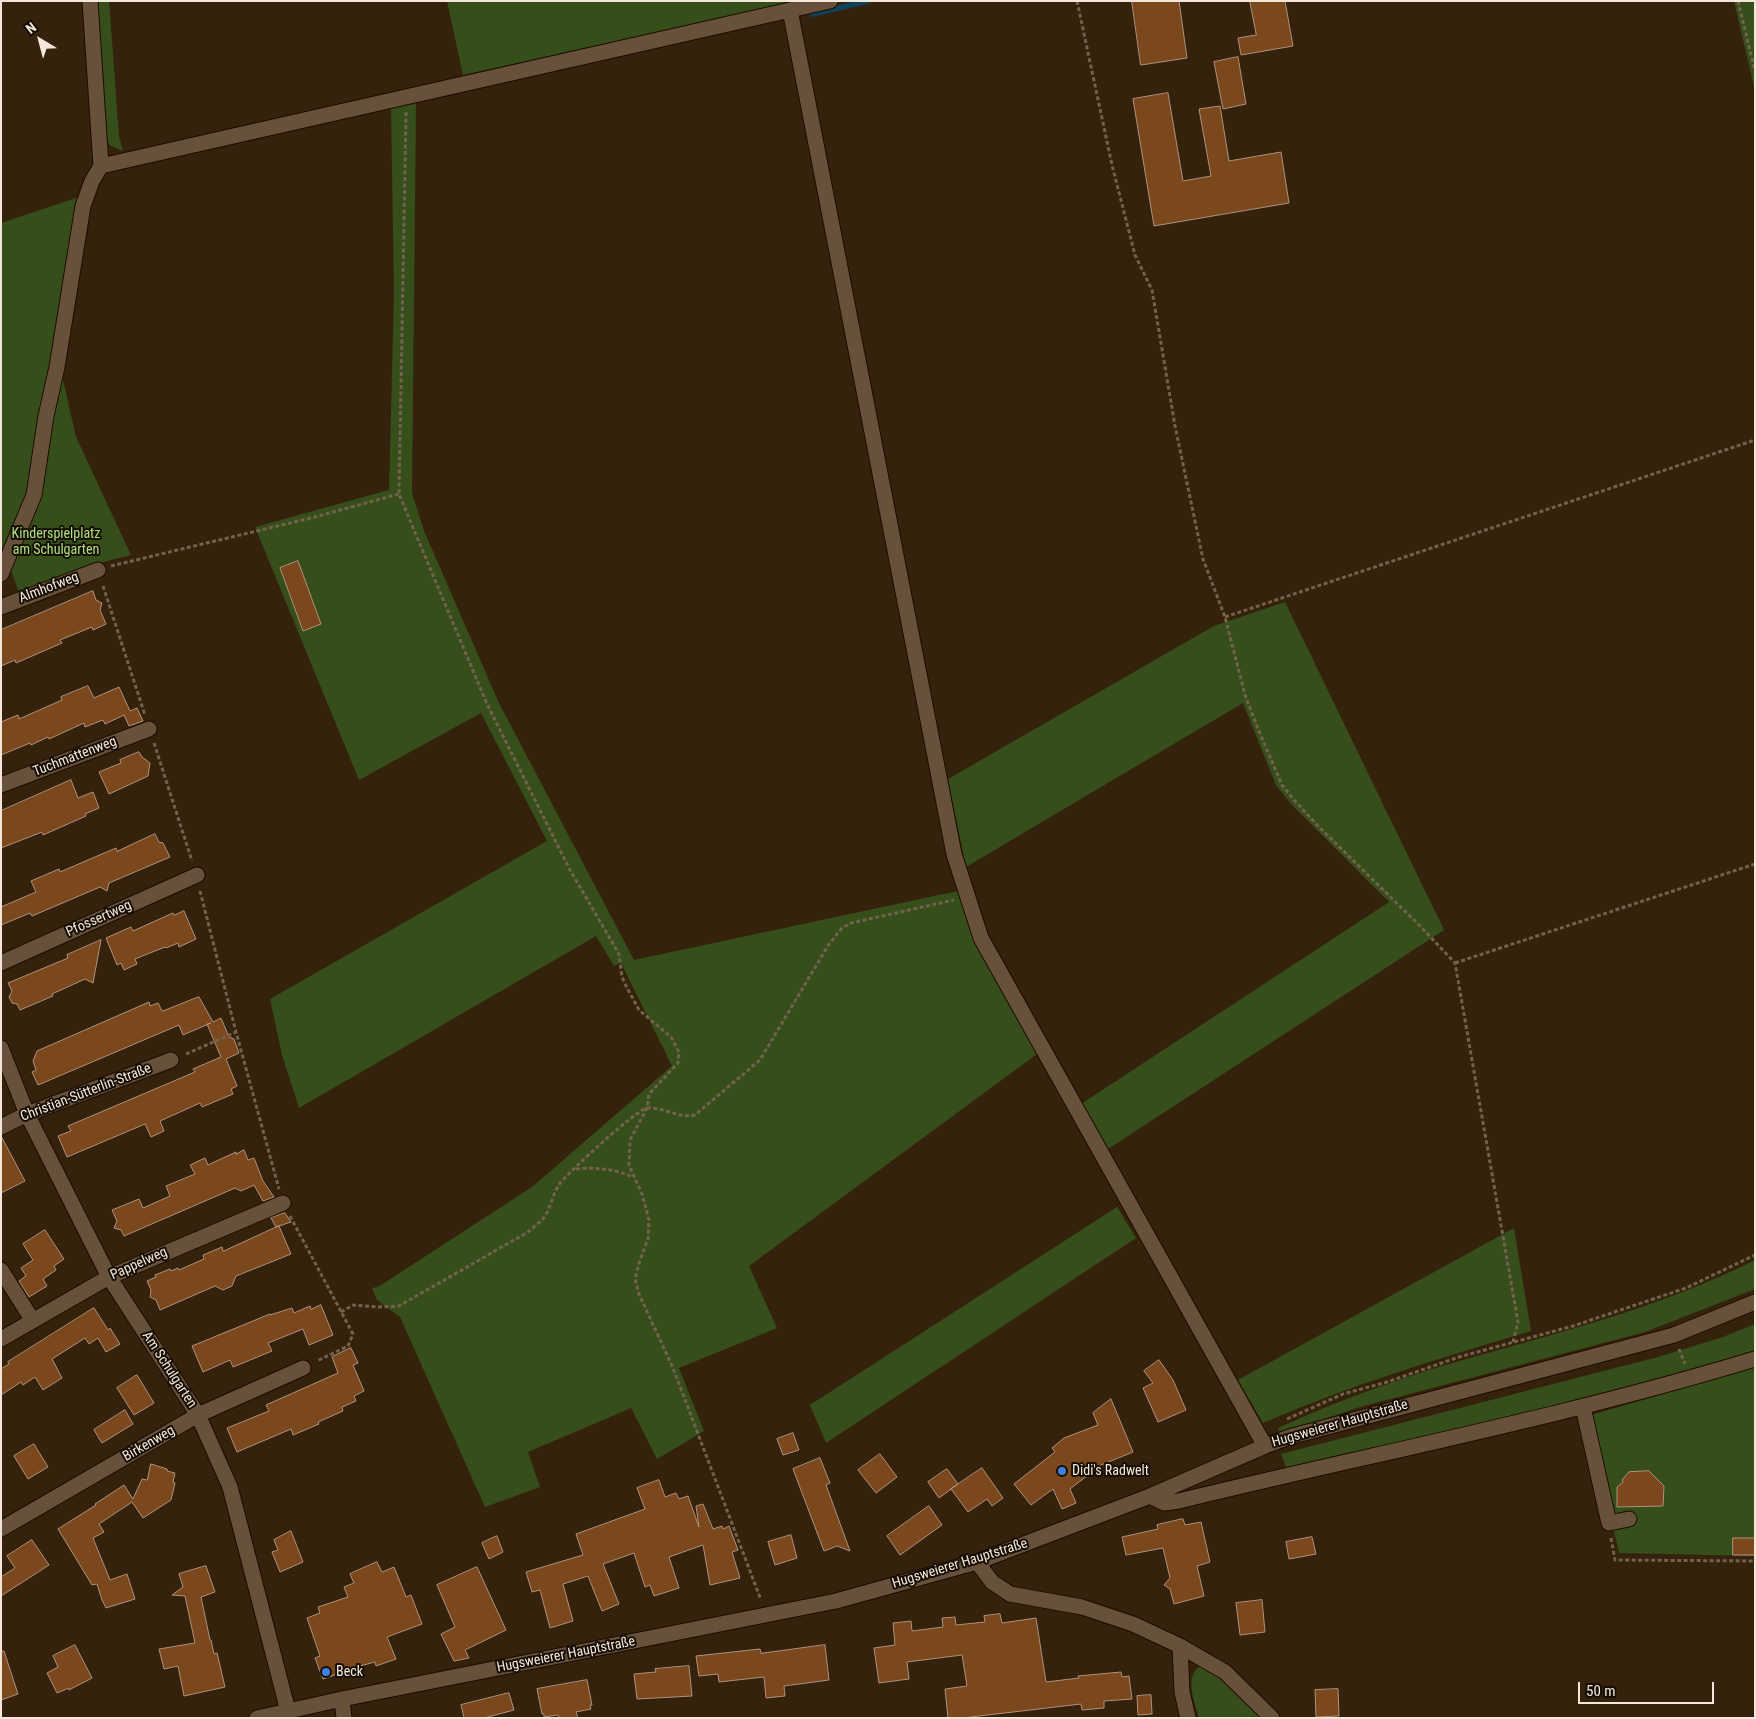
<!DOCTYPE html>
<html>
<head>
<meta charset="utf-8">
<style>
  body { margin:0 }
  #map { position:relative; width:1756px; height:1719px; overflow:hidden; background:#35220c; font-family:"Roboto Condensed",sans-serif }
  canvas { display:block }
  .frame { position:absolute; inset:0; border:2px solid #f4e7d9; pointer-events:none }
  .north { position:absolute; left:15px; top:15px; width:50px; height:50px; -webkit-text-stroke:4px #160e05; paint-order:stroke; rotate:323deg; font-size:14px; font-weight:700; line-height:20px; text-align:center; color:#f4e7d9 }
  .north::after { content:''; display:block; margin:auto; width:18px; height:22px; background:#f4e7d9; clip-path:polygon(50% 0,100% 100%,50% 72%,0 100%) }
  .scale { position:absolute; left:1578px; top:1682px; width:136px; height:22px; box-sizing:border-box; border:2px solid #f4e7d9; border-top:0; padding-left:6px; font-size:15px; line-height:18px; white-space:nowrap; color:#f4e7d9; -webkit-text-stroke:4px #160e05; paint-order:stroke }
</style>
</head>
<body>
<div id="map">
<canvas width="1756" height="1719"></canvas>
<div class="frame"></div>
<div class="north">N</div>
<div class="scale">50 m</div>
</div>
<script>
const g = document.querySelector('canvas').getContext('2d');
g.lineJoin = 'round';
function fill(path, color) { g.fillStyle = color; g.fill(path, 'evenodd'); }
function trace(path, color, width, dash) { g.strokeStyle = color; g.lineWidth = width; g.lineCap = dash ? 'butt' : 'round'; g.setLineDash(dash || []); g.stroke(path); }
function write(font, color, halo, rows, align = 'center') {
  g.font = font + ' "Roboto Condensed",sans-serif'; g.lineWidth = 4; g.setLineDash([]); g.textBaseline = 'middle'; g.strokeStyle = halo; g.fillStyle = color; for (const [text, x, y, turn = 0] of rows) {
    g.save(); g.translate(x, y); g.rotate((+turn || 0) * Math.PI / 180); g.textAlign = isNaN(turn) ? turn : align; if (halo) g.strokeText(text, 0, 0); g.fillText(text, 0, 0); g.restore();
  }
}
fill(new Path2D(`
  M94,1H109L119,136L123,151L110,145L103,136Z
  M447,1H788L772,7L463,75Z
  M1734,1H1755V91Z
  M416,101L412,493L424,531L499,703L634,960L958,891L974,940L1037,1054L749,1266L777,1328L679,1368L704,1431L657,1459L631,1408L528,1452L540,1487L485,1507L400,1317L377,1300L372,1288L378,1287L532,1187L672,1066L621,963L614,966L596,936L299,1108L282,1055L270,999L547,841L481,713L359,780L255,527L389,490L394,294L391,106Z
  M82,196L29,498L1,556V223Z
  M60,367L76,437L131,555L99,563L19,592L11,570L12,560Z
  M1285,602L1444,930L1108,1149L1081,1104L1389,902L1291,804L1276,785L1243,703L966,867L948,779L1214,626Z
  M1117,1207L1136,1238L826,1443L810,1405Z
  M1514,1228L1531,1331C1440,1358 1350,1385 1263,1423L1238,1380Z
  M1755,1260V1289L1645,1332L1360,1407L1280,1434L1278,1428C1333,1403 1391,1381 1449,1364C1553,1334 1658,1309 1755,1260Z
  M1755,1324V1352L1646,1386L1287,1469L1281,1454L1658,1357L1723,1337Z
  M1755,1367V1556L1619,1553L1588,1416Z
  M1201,1665L1237,1689L1266,1718H1199C1195,1701 1183,1677 1201,1665Z`), '#364f1a');
trace(new Path2D(`
  M813,14L868,1`), '#0e425b', 5.5);
const building = new Path2D(`
  M1132,1H1179L1187,58L1141,65Z
  M1250,1H1285L1293,46L1241,55L1238,38L1256,35Z
  M1238,57L1246,104L1223,109L1214,62Z
  M1168,93L1183,181L1211,176L1199,109L1220,106L1229,161L1281,152L1289,203L1154,226L1133,99Z
  M298,561L321,624L303,631L280,568Z
  M93,591L96,600L102,603L100,610L106,624L93,630L92,627L60,640L62,643L16,663L15,660L1,666V630Z
  M88,686L94,698L119,687L130,711L137,708L143,721L129,726L124,715L105,724L103,720L85,727L84,723L49,739L48,737L31,745L30,743L1,755V722L18,715L19,719L62,700L61,697Z
  M139,752L142,757L150,763L148,776L109,794L99,772L121,763L120,760Z
  M71,780L78,798L93,792L99,808L85,814L86,816L43,835L42,832L1,848V811Z
  M155,834L159,842L163,843L170,857L109,883L107,891L100,887L39,913L32,916L30,913L1,925V907L36,892L31,881L59,869L60,872L116,848L117,851Z
  M184,911L196,939L179,947L178,943L166,948L165,947L135,959L137,964L124,970L121,963L117,965L106,938L131,927L133,931L173,913L174,915Z
  M101,940L93,983L85,979L52,994L53,996L20,1010L17,1004L12,1003L9,997L12,991L8,983L68,958L67,955Z
  M199,997L213,1022L221,1018L229,1037L234,1039L239,1053L226,1059L237,1086L231,1089L233,1094L202,1107L200,1103L160,1121L164,1131L151,1137L145,1124L67,1157L58,1136L71,1131L68,1126L195,1072L193,1069L221,1057L207,1024L211,1023L183,1035L179,1025L38,1085L32,1072L36,1070L33,1061L37,1051L149,1002L150,1006L158,1003L162,1011Z
  M1,1136L25,1181L1,1193Z
  M244,1150L248,1160L254,1158L263,1181L274,1197L263,1201L254,1185L241,1191L235,1188L124,1236L121,1230L114,1228L117,1221L112,1210L139,1199L143,1208L170,1196L166,1186L195,1174L190,1165L205,1158L208,1165L236,1152V1154Z
  M285,1213L291,1222L276,1227L271,1218Z
  M279,1226L291,1254L236,1276L232,1286L223,1290L215,1286L160,1310L156,1300L150,1297L151,1290L147,1281L156,1277L155,1275L170,1269L171,1271L178,1268L179,1270L204,1259L203,1255L222,1247L223,1251Z
  M45,1230L64,1259L54,1266L56,1270L43,1279L47,1286L29,1297L19,1281L26,1276L21,1268L33,1260L23,1244Z
  M321,1305L333,1335L309,1345L303,1329L268,1343L272,1351L233,1367L230,1360L203,1372L192,1346L270,1314V1315L292,1308L294,1313L310,1306L311,1309Z
  M94,1308L108,1330L110,1328L120,1344L106,1352L98,1338L89,1344L85,1338L52,1359L62,1378L43,1390L35,1377L23,1385L21,1382L1,1395V1369L9,1364L8,1362Z
  M351,1348L358,1363L353,1365L364,1391L354,1396L356,1401L342,1407L343,1411L318,1422L319,1424L293,1435L291,1429L237,1452L227,1428L269,1411L266,1405L338,1373L332,1357Z
  M1159,1360L1173,1380L1186,1410L1158,1422L1143,1388L1153,1383L1144,1371Z
  M137,1375L154,1403L134,1415L117,1388Z
  M1111,1399L1133,1452L1101,1465L1070,1489L1076,1503L1062,1509L1053,1489L1031,1505L1014,1484L1055,1452L1052,1448L1064,1438L1098,1425L1093,1413Z
  M125,1410L133,1424L102,1443L94,1430Z
  M793,1433L799,1450L783,1455L777,1439Z
  M34,1444L48,1467L28,1479L14,1456Z
  M880,1454L897,1477L876,1493L858,1470Z
  M820,1458L830,1483L826,1485L850,1551L837,1546L824,1551L793,1469Z
  M151,1464L167,1469V1471L175,1473L173,1482L175,1483L171,1500L143,1518L132,1502L99,1524L104,1532L93,1538L110,1580L127,1574L135,1599L106,1608L102,1600L97,1584L92,1585L58,1529L96,1505L95,1504L124,1485L133,1499L142,1479L147,1480Z
  M982,1468L1003,1498L992,1506L987,1499L968,1512L951,1489Z
  M947,1469L958,1484L939,1498L928,1482Z
  M1649,1471L1664,1486L1663,1506L1617,1507V1487L1623,1482L1622,1480L1629,1472Z
  M659,1480L665,1497L676,1493L679,1499L688,1496L699,1527L696,1506L703,1504L713,1529L722,1526L723,1529L729,1526L738,1550L732,1552L740,1578L710,1585L703,1545L669,1557L679,1588L654,1596L650,1585L645,1587L634,1553L603,1564L619,1604L602,1611L588,1576L563,1584L573,1621L550,1628L540,1590L532,1592L526,1572L583,1555L576,1534L645,1509L637,1488Z
  M929,1506L942,1525L900,1555L887,1536Z
  M1183,1519L1185,1525L1201,1522L1210,1562L1197,1566L1204,1596L1174,1604L1170,1589L1164,1585L1170,1578L1163,1548L1126,1555L1122,1537L1158,1529L1157,1525Z
  M291,1531L303,1562L280,1572L272,1552L278,1550L274,1540Z
  M791,1535L797,1558L775,1565L768,1542Z
  M497,1536L503,1552L489,1559L482,1543Z
  M1312,1537L1316,1554L1289,1559L1286,1542Z
  M1733,1538H1755V1555H1733Z
  M32,1540L49,1565L1,1596V1577L15,1568L7,1556Z
  M377,1562L382,1572L394,1567L406,1597L411,1595L422,1624L387,1637L396,1659L376,1666L375,1662L360,1666L323,1679L315,1658L320,1656L307,1618L320,1613L318,1607L348,1597L344,1587L354,1583L350,1574Z
  M206,1566L215,1592L201,1597L210,1640H211L214,1654L217,1653L225,1687L184,1696L178,1666L164,1669L159,1649L195,1643L185,1596L172,1595L183,1587L179,1574Z
  M477,1567L506,1630L465,1650L469,1658L454,1661L441,1634L455,1627L437,1585Z
  M1262,1600L1265,1632L1240,1635L1236,1603Z
  M1000,1614L1002,1623L1036,1618L1046,1682L1079,1678L1078,1676L1121,1672L1122,1677L1129,1676L1132,1699L1104,1701V1708L1082,1710L1081,1704L962,1718H948L945,1689L967,1686L962,1655L907,1662L909,1679L879,1683L874,1648L895,1645L893,1623L911,1621L912,1631L943,1627L942,1618L955,1617L956,1625L985,1622L984,1616Z
  M75,1645L92,1678L69,1690V1688L57,1693L47,1673L58,1667L53,1656Z
  M825,1645L829,1680L784,1686L785,1696L766,1698L764,1677L719,1682L718,1674L699,1676L696,1656L760,1649L761,1653Z
  M1,1651H4L18,1694L1,1700Z
  M689,1666L692,1696L637,1699L634,1674L656,1672L655,1669Z
  M587,1680L592,1705H590L591,1709L576,1712L578,1718H559L558,1715L544,1717V1714H542L537,1689Z
  M1338,1689L1339,1716L1316,1717L1315,1690Z
  M509,1693L514,1710L484,1718H464L461,1705Z
  M1151,1695L1152,1714L1138,1715L1137,1696Z`);
fill(building, '#7b471c');
trace(building, '#af927d', 1);
const minor = new Path2D(`
  M790,10L954,854L981,938L1265,1446
  M101,166L830,1
  M1,574L34,495L46,416L57,367L83,206L92,181L101,166L90,1
  M1,607L98,570
  M1,785L149,729
  M1,963L197,875
  M1,1048L27,1114L109,1277L198,1415L230,1487L288,1711
  M1,1127L27,1114L171,1060
  M1,1270L33,1321
  M1,1339L109,1277L283,1203
  M1583,1407L1609,1523L1629,1519
  M1150,1496L1164,1503L1179,1501C1371,1454 1565,1417 1755,1359
  M1,1529L198,1415L303,1368
  M977,1562L992,1582L1010,1594L1082,1607L1133,1624L1180,1646L1225,1672L1272,1718
  M1180,1646L1182,1692L1188,1718
  M342,1699L344,1718
  M257,1718L342,1699L836,1601L977,1562L1150,1496L1265,1446L1289,1437L1674,1335L1755,1302`);
trace(minor, '#1c0b00', 17);
trace(new Path2D(`
  M1077,1L1112,165L1135,255L1152,290L1175,426L1203,559L1225,617L1245,695L1258,729L1282,785L1294,800L1319,827L1420,926L1455,963L1518,1322L1513,1342
  M1738,1L1755,71
  M406,112L399,494L487,704L570,870L619,954L622,977L626,986L639,1010L671,1037L679,1052L678,1063L649,1094L647,1108L630,1140L629,1165L642,1194L649,1220L648,1239L639,1263L635,1279L639,1294L673,1368L761,1600
  M111,566L311,518L399,494
  M103,586L145,715
  M1225,617L1755,440
  M154,743L192,861
  M200,891L236,1032L279,1189
  M1455,963L1755,864
  M186,1054L236,1032
  M576,1169C596,1167 614,1169 633,1177
  M290,1216L353,1334L348,1346L317,1361
  M341,1312L353,1305L378,1307L399,1306L528,1232C532,1228 538,1224 542,1220C551,1210 552,1193 561,1182C570,1171 637,1109 647,1108C664,1107 679,1119 695,1115L760,1060L829,944L842,928L851,923L954,900
  M1679,1349L1685,1364
  M1287,1419L1343,1394L1387,1382L1459,1357L1573,1326L1686,1288L1755,1255
  M1611,1538L1615,1560L1755,1561`), '#72614d', 3, [4, 2.5]);
trace(minor, '#67513a', 15);
for (const [x, y, r, color] of [
  [1062,1471,5,"#3f7fe0"],
  [326,1672,5,"#3f7fe0"]
]) { const dot = new Path2D(); dot.arc(x, y, r, 0, 2 * Math.PI); g.fillStyle = color; g.fill(dot); trace(dot, '#160e05', 2); }
write('14px', '#ade27b', '#160e05', [
  ["Kinderspielplatz",56,534],
  ["am Schulgarten",56,550]
]);
write('14px', '#f4e7d9', '#160e05', [
  ["Almhofweg",49,588,-21],
  ["Tuchmattenweg",75,757,-21],
  ["Pfossertweg",99,919,-24],
  ["Christian-Sütterlin-Straße",86,1093,-21],
  ["Pappelweg",139,1264,-24],
  ["Am Schulgarten",169,1370,57],
  ["Hugsweierer Hauptstraße",1340,1424,-16],
  ["Birkenweg",149,1444,-30],
  ["Hugsweierer Hauptstraße",960,1564,-17],
  ["Hugsweierer Hauptstraße",566,1655,-11]
]);
write('14px', '#f4e7d9', '#160e05', [
  ["Didi's Radwelt",1072,1471],
  ["Beck",336,1672]
], 'left');
</script>
</body>
</html>
